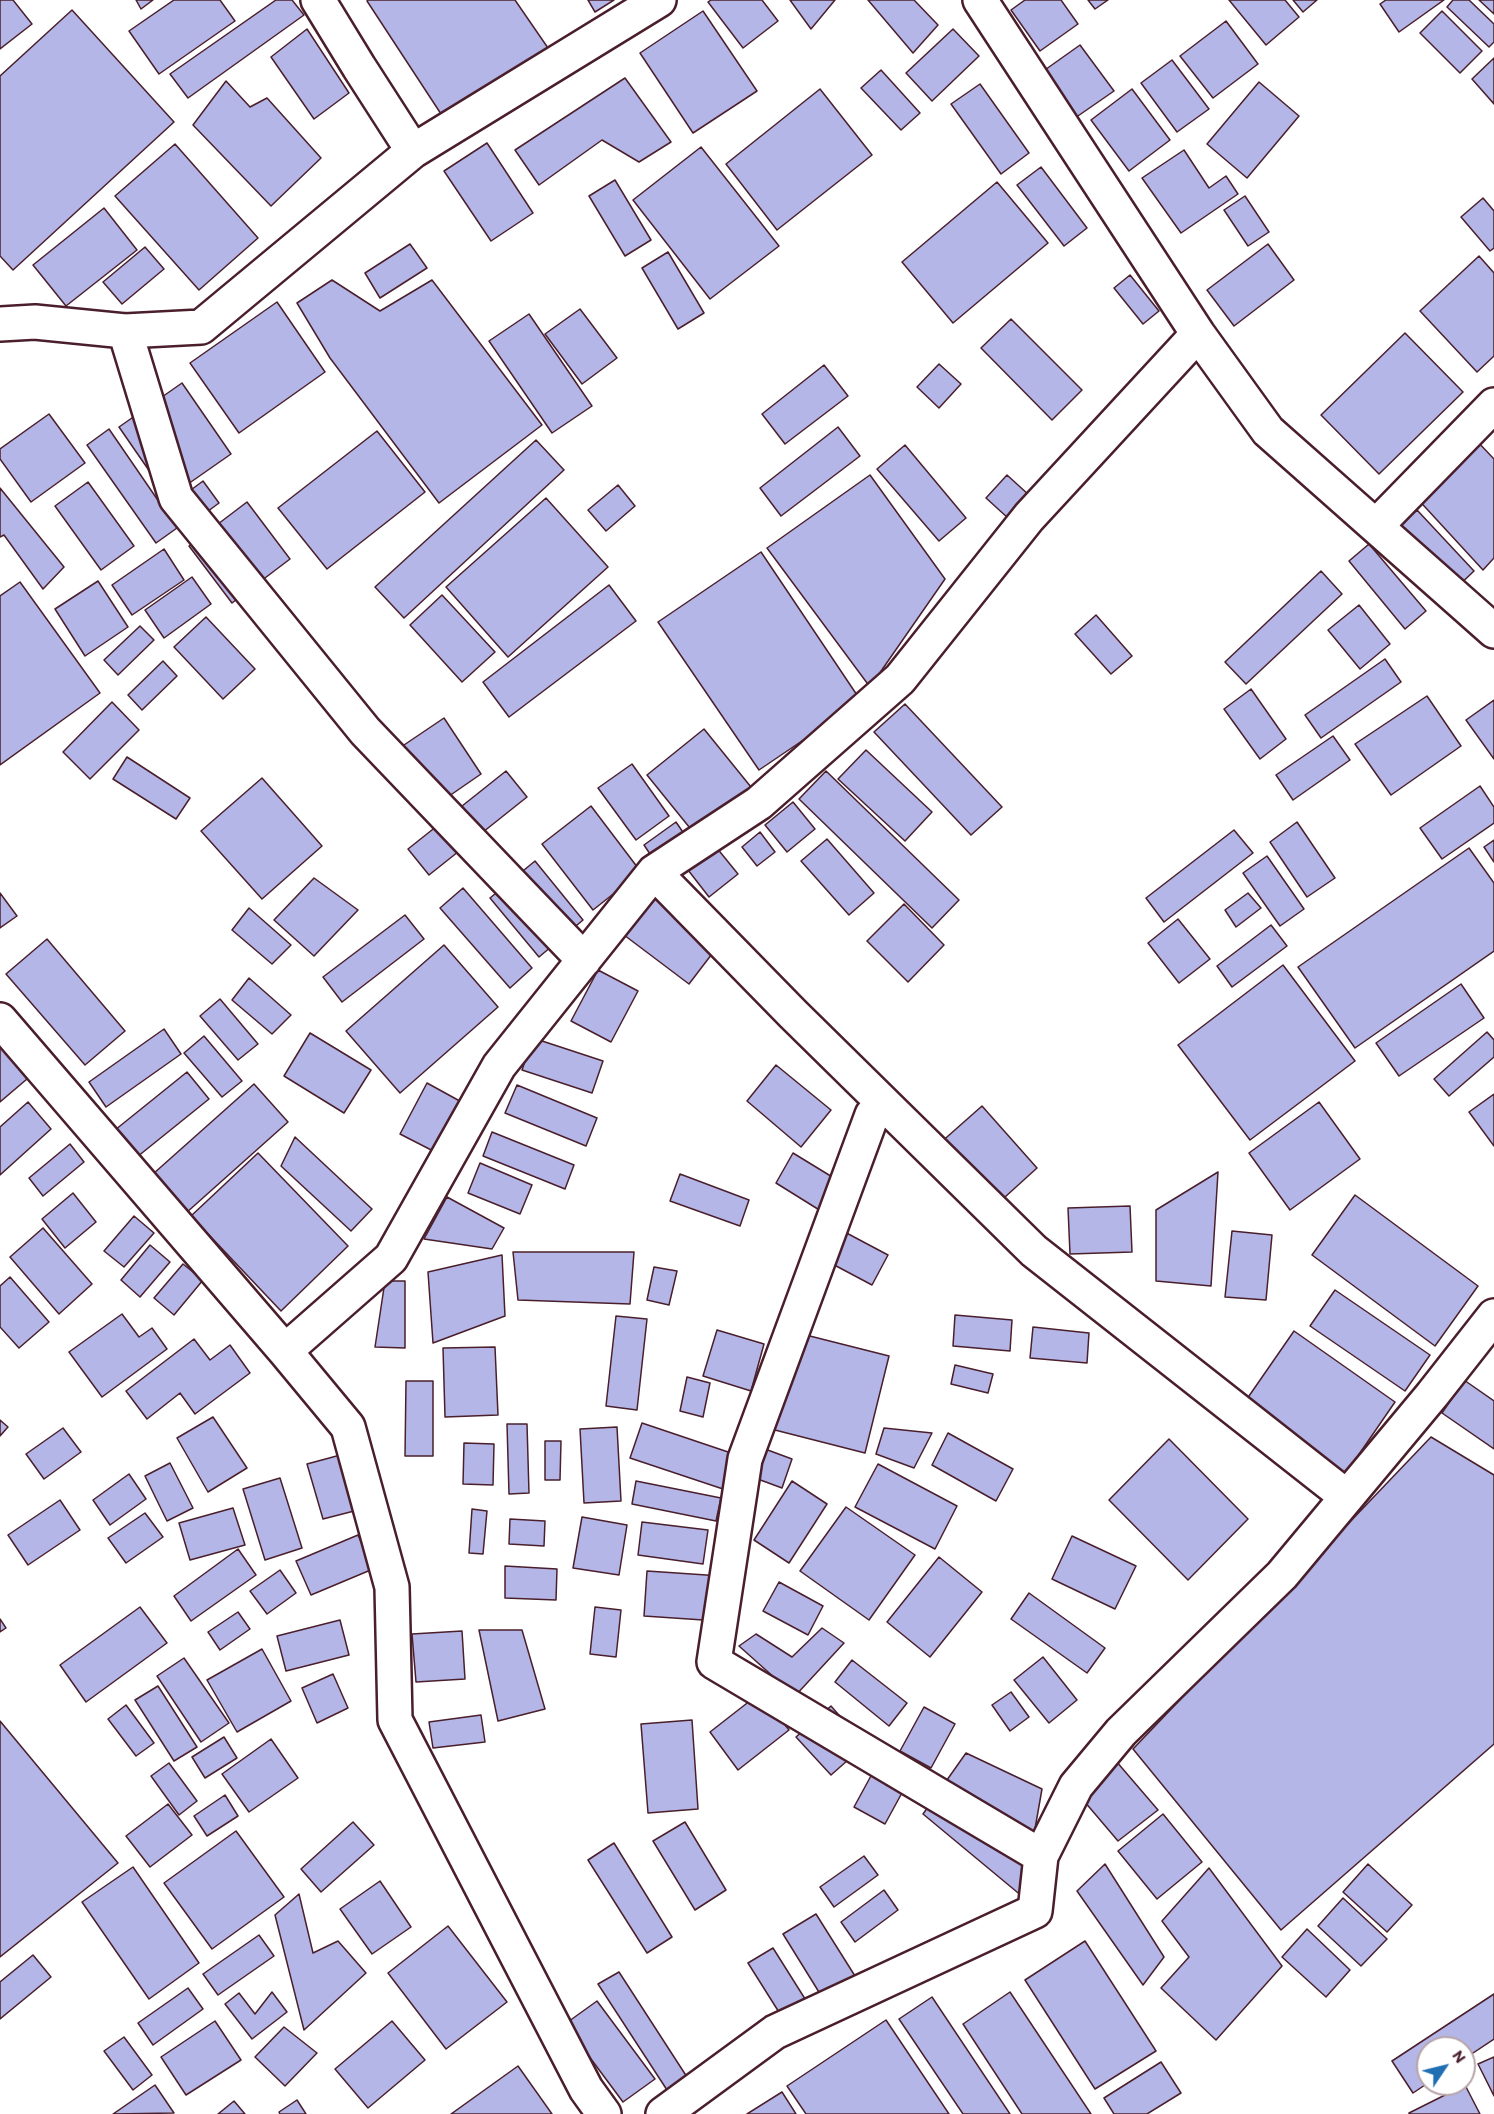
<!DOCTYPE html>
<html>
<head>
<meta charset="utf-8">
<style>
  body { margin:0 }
  #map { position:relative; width:1494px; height:2114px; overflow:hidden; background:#fff; font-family:Itim,sans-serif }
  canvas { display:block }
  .north { position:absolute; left:1416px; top:2036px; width:60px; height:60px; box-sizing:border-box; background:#fff; border:2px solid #b7a5aa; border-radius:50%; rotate:55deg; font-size:16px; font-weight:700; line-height:24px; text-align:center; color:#4a1f2b }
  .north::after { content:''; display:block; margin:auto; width:21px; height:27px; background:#1f6fb2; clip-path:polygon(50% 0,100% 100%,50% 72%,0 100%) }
</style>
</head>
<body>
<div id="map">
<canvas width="1494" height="2114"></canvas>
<div class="north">N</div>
</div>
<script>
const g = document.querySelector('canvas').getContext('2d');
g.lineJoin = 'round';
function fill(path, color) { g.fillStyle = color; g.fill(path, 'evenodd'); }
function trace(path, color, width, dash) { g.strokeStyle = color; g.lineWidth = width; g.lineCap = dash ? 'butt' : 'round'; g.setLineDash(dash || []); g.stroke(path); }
const building = new Path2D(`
  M0,0H13L32,24L0,49Z
  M136,0H153L141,9Z
  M174,0H220L235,21L159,74L129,31Z
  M276,0H292L304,15L188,98L170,74Z
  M368,0H515L548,48L443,117L367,1Z
  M588,0H614L595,12Z
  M711,0H762L778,21L743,48L708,2Z
  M790,0H835L811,29Z
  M868,0H914L938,25L913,53Z
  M1025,0H1061L1078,24L1040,51L1011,10Z
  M1088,0H1108L1095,9Z
  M1229,0H1285L1299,17L1266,45Z
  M1293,0H1317L1303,12Z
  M1386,0H1444L1399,32L1380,4Z
  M1453,0H1469L1494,24V42L1489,47L1447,7Z
  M1479,0H1494V14Z
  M72,10L174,122L13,270L0,256V76Z
  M703,11L757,91L693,133L640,53Z
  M1442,11L1482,51L1460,73L1420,33Z
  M1226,21L1258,64L1213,98L1180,56Z
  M307,29L349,93L314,119L271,57Z
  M953,29L979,56L932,101L906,73Z
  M1080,45L1114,91L1075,118L1042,72Z
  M1494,58V104L1472,79Z
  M1172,60L1209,109L1177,132L1141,83Z
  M881,70L920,113L901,130L861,88Z
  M625,78L671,142L639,162L602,140L539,185L515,150Z
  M226,81L250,107L267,98L321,158L271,206L193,125Z
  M1259,82L1299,116L1247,178L1207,144Z
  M980,84L1029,153L1001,174L951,104Z
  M820,89L872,155L777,230L726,164Z
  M1132,89L1170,140L1129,171L1091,120Z
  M487,143L533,213L491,241L444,171Z
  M175,144L258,238L199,290L115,196Z
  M701,147L779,246L710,299L633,200Z
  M1184,150L1209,188L1226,176L1238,194L1181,233L1142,178Z
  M1041,167L1087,228L1064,246L1017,185Z
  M615,180L651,240L625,256L589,196Z
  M997,182L1048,243L953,323L902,262Z
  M1245,196L1269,232L1248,246L1224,210Z
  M1483,198L1494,211V248L1490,251L1461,217Z
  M104,208L137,250L66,306L33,265Z
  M410,244L427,268L380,298L365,273Z
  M1268,244L1294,280L1234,326L1207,290Z
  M145,247L164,269L122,304L103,282Z
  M668,252L704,313L678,329L642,268Z
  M1479,256L1494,273V356L1477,372L1420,311Z
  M1130,275L1159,311L1143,324L1114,288Z
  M332,280L380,311L432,280L542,425L439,503L330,358L297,303Z
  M277,302L325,372L239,433L190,363Z
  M580,309L617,358L582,384L545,334Z
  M529,314L592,406L552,433L489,341Z
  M1011,319L1082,390L1052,420L981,348Z
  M1405,333L1463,392L1379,474L1321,415Z
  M939,364L961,384L939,408L917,387Z
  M824,365L848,396L785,444L762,414Z
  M182,383L231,454L168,498L119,427Z
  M49,414L85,463L31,502L0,459V449Z
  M838,427L860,456L781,516L760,488Z
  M109,429L177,528L156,543L87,445Z
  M377,431L425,492L327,569L278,508Z
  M536,440L564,470L404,618L375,587Z
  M1476,440L1494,459V558L1483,570L1414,495Z
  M905,445L966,518L939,541L877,469Z
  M870,475L945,579L870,687L767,548Z
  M1007,475L1029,495L1008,518L986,498Z
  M203,481L219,503L188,526L172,504Z
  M88,482L134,546L101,570L55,506Z
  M618,485L635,506L606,531L588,510Z
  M0,488L64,567L43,589L4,535L0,537Z
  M546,498L608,567L508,657L446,587Z
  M247,502L290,559L232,603L189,546Z
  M1417,510L1474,571L1453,591L1395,530Z
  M1369,544L1426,611L1405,629L1349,561Z
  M164,549L184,580L132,615L112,585Z
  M761,552L861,701L759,770L658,622Z
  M1321,571L1342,594L1246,684L1225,662Z
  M192,577L211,604L164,638L145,610Z
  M98,581L128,627L85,656L55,609Z
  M20,582L100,693L0,765V596Z
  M609,585L636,621L509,717L483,682Z
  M442,595L495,652L462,682L410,625Z
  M1359,605L1390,644L1360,669L1328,630Z
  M1096,615L1132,656L1111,674L1075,634Z
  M206,617L255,669L223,699L174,647Z
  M140,626L154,640L118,675L104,660Z
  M1385,659L1401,682L1321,738L1305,715Z
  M163,661L177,676L142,710L128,695Z
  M1251,689L1286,739L1260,759L1224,709Z
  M1427,696L1461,746L1391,795L1355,744Z
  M1494,700V759L1466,720Z
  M112,702L139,730L90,779L63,752Z
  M905,704L1002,807L971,835L874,732Z
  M444,718L481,774L439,803L401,747Z
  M704,729L755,792L698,838L647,775Z
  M1333,736L1350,760L1293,800L1276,775Z
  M866,750L932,812L905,841L838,779Z
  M127,757L190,798L176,819L113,779Z
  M632,764L669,816L636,840L598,788Z
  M506,771L527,797L429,875L408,849Z
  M826,771L959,900L932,928L799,799Z
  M262,778L322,846L262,899L201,831Z
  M1480,786L1494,807V823L1442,859L1420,828Z
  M793,802L815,829L787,852L765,825Z
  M591,806L641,872L593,910L542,844Z
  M676,822L689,841L656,863L644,845Z
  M1297,822L1335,878L1307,897L1270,842Z
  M1234,830L1253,853L1164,922L1146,898Z
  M760,832L775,852L757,866L742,847Z
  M827,839L874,893L849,915L801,861Z
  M1494,840V862L1484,847Z
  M716,847L738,874L709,897L688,870Z
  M1469,848L1494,883V951L1355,1048L1298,967Z
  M1267,856L1304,909L1280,926L1243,873Z
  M535,861L583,920L539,957L490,898Z
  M314,878L358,910L314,956L274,920Z
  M463,888L532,968L510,988L440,908Z
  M0,893L17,916L0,928Z
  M1248,893L1261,908L1236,927L1225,910Z
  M652,897L718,946L689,984L624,935Z
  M904,904L944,945L908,982L867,941Z
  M249,908L291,945L272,964L232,930Z
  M405,915L424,939L342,1002L323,977Z
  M1178,919L1210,959L1179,983L1148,943Z
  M1271,925L1287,946L1232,987L1217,966Z
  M47,939L125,1031L85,1065L6,974Z
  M444,945L498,1007L400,1093L346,1031Z
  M1283,965L1355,1061L1250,1140L1178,1045Z
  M598,970L638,991L611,1042L571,1021Z
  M249,978L291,1015L272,1034L232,1000Z
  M1461,984L1484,1018L1399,1076L1376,1043Z
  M220,999L258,1044L238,1060L200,1016Z
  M164,1029L181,1054L106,1107L89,1082Z
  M1487,1032L1494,1040V1057L1449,1096L1434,1079Z
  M310,1033L371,1070L344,1113L284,1076Z
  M204,1036L242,1081L222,1097L184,1053Z
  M533,1038L603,1061L592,1093L522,1070Z
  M0,1046L27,1079L0,1102Z
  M776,1065L831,1110L801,1147L747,1101Z
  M187,1072L209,1099L137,1157L115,1130Z
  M427,1083L467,1105L441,1155L400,1134Z
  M254,1084L288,1122L186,1213L153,1174Z
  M517,1085L597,1118L586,1146L505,1113Z
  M1494,1094V1146L1469,1112Z
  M28,1102L51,1129L0,1175V1127Z
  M1319,1102L1360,1159L1290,1210L1249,1153Z
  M982,1106L1037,1168L994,1207L939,1144Z
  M492,1132L574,1165L565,1189L483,1156Z
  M295,1137L372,1209L351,1231L281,1166Z
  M70,1144L84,1162L43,1196L29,1178Z
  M258,1153L348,1246L281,1311L191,1216Z
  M793,1153L847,1186L829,1216L776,1183Z
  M480,1163L532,1185L520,1214L468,1193Z
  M1218,1172L1211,1286L1156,1281V1210Z
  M680,1174L749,1200L740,1226L670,1201Z
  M73,1193L96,1222L65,1248L42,1219Z
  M1355,1195L1478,1286L1435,1346L1312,1255Z
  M447,1197L504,1228L492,1249L424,1239Z
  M1130,1206L1132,1252L1070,1254L1068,1208Z
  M134,1216L154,1233L124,1267L104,1251Z
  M43,1228L92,1284L59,1314L10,1257Z
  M839,1229L888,1255L872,1285L823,1259Z
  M1232,1231L1272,1235L1266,1300L1225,1297Z
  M150,1245L170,1262L140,1297L121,1280Z
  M513,1252H634L630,1304L518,1300Z
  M502,1255L505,1316L433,1343L428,1272Z
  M183,1264L203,1280L174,1315L154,1298Z
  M654,1267L677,1271L669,1305L647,1300Z
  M10,1277L49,1322L19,1348L0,1327V1286Z
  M385,1281H405V1348L375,1347Z
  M1335,1290L1430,1355L1405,1391L1310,1326Z
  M122,1314L139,1337L152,1328L167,1349L102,1397L69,1352Z
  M955,1315L1012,1320L1010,1351L953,1346Z
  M616,1316L647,1319L637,1410L606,1406Z
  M1033,1327L1089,1333L1087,1363L1030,1358Z
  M717,1330L764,1344L751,1391L703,1376Z
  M1294,1331L1395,1402L1342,1479L1240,1409Z
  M794,1332L889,1356L865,1453L771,1429Z
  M194,1339L210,1360L230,1345L250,1373L195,1414L180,1393L147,1419L126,1391Z
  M495,1347L498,1415L445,1417L443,1348Z
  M955,1365L993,1374L988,1393L951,1384Z
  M687,1377L710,1383L703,1417L680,1411Z
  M1464,1380L1494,1401V1449L1442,1413Z
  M406,1381H433V1456H405Z
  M213,1417L247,1468L208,1492L177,1438Z
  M0,1420L8,1427L0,1436Z
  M642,1423L737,1455L726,1490L630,1458Z
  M507,1424H527L529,1493L509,1494Z
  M617,1427L621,1501L584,1503L580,1429Z
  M63,1428L81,1452L44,1479L26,1454Z
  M884,1428L932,1433L914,1468L876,1454Z
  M948,1433L1013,1469L996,1501L932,1465Z
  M1431,1437L1494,1475V1744L1281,1930L1133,1749Z
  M1169,1439L1248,1519L1188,1580L1109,1500Z
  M545,1441H561L560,1480H545Z
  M464,1443L494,1444L493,1485L463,1484Z
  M765,1449L792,1459L782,1488L755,1478Z
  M344,1454L358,1510L323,1519L307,1464Z
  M170,1463L193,1508L167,1521L145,1476Z
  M878,1464L957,1506L935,1549L855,1507Z
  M129,1474L146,1499L110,1525L93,1500Z
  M280,1478L302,1548L265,1560L243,1489Z
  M636,1481L721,1498L716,1521L632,1504Z
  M792,1481L827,1504L789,1563L754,1540Z
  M60,1500L80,1530L28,1565L8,1535Z
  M846,1507L915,1555L869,1620L800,1571Z
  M233,1508L245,1545L190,1560L179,1523Z
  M472,1509L487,1511L483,1554L469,1553Z
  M145,1513L163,1537L126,1563L108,1538Z
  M582,1517L627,1525L619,1575L573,1568Z
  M510,1519L545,1521L544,1546L509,1544Z
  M642,1522L708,1530L703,1564L638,1555Z
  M358,1535L373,1569L311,1595L296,1561Z
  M1072,1536L1136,1566L1115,1609L1052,1579Z
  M238,1549L256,1575L191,1621L174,1596Z
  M939,1557L982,1592L930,1657L887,1622Z
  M505,1566L557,1569L556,1600L505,1598Z
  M280,1570L296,1593L267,1614L250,1591Z
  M647,1571L721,1576L718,1621L644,1616Z
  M779,1582L823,1606L808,1635L763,1611Z
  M1029,1593L1105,1648L1087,1673L1011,1619Z
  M140,1607L167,1643L86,1702L60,1665Z
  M595,1607L621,1610L616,1657L590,1654Z
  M238,1612L250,1629L220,1650L208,1632Z
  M0,1619L6,1628L0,1632Z
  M340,1620L349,1655L286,1671L277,1636Z
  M822,1628L844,1643L795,1696L739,1646L756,1634L792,1657Z
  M479,1630H522L545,1709L498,1721Z
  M462,1631L465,1679L416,1682L412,1634Z
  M262,1649L291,1701L237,1732L207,1680Z
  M1043,1657L1077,1700L1049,1723L1014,1680Z
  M184,1658L229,1723L201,1742L157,1676Z
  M852,1660L907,1703L889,1726L835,1682Z
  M333,1674L348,1708L317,1723L302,1688Z
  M158,1686L197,1747L174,1761L135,1700Z
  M1011,1692L1029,1717L1010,1731L992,1705Z
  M760,1693L789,1730L738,1770L710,1732Z
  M126,1705L154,1743L136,1756L108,1719Z
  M831,1706L865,1745L831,1775L796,1737Z
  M924,1707L955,1724L931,1768L900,1751Z
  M481,1715L485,1742L433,1748L429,1722Z
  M692,1720L698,1809L648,1813L641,1724Z
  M0,1721L118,1863L0,1957Z
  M224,1737L237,1758L205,1778L192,1757Z
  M271,1739L298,1778L249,1812L222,1774Z
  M966,1753L1042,1789L1023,1897L923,1814Z
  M1116,1761L1158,1810L1118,1841L1084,1801Z
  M169,1763L197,1801L179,1815L151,1776Z
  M878,1763L909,1780L885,1824L854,1807Z
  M225,1795L238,1816L207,1836L194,1816Z
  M168,1804L192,1835L150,1867L126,1836Z
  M1163,1814L1202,1862L1157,1899L1118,1851Z
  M353,1822L374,1845L321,1892L301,1869Z
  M685,1822L726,1890L695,1910L653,1841Z
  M236,1831L284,1897L212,1949L164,1883Z
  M614,1843L672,1937L647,1953L588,1860Z
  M864,1856L878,1875L834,1907L820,1887Z
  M1105,1864L1164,1957L1143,1985L1077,1891Z
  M1368,1864L1412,1905L1387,1932L1343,1892Z
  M133,1867L199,1963L149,1999L82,1902Z
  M1209,1868L1282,1966L1216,2040L1161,1988L1189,1957L1162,1921Z
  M380,1881L411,1927L372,1954L340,1909Z
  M884,1890L898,1910L855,1942L841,1922Z
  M299,1894L313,1953L338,1941L366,1973L304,2030L275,1915Z
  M1343,1898L1387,1939L1361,1966L1318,1926Z
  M816,1914L855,1976L822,1997L783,1934Z
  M448,1926L507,2002L446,2049L388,1973Z
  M1307,1929L1350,1970L1326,1997L1282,1957Z
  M259,1935L274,1956L218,1995L203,1974Z
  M1085,1941L1156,2051L1095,2089L1025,1980Z
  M773,1948L807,2002L782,2017L748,1963Z
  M33,1955L51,1977L0,2019V1982Z
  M619,1972L687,2077L667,2090L598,1984Z
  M188,1988L203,2009L153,2045L138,2023Z
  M272,1992L287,2012L252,2039L225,2004L239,1993L255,2014Z
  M1010,1992L1091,2114H1022L963,2024Z
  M1494,1994V2039L1464,2059V2048H1428V2083L1413,2093L1392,2061Z
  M932,1997L1010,2114H963L899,2019Z
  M597,2001L655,2079L623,2102L565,2024Z
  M886,2020L949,2114H806L787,2086Z
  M215,2021L241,2060L186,2095L161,2057Z
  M392,2021L425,2060L368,2108L335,2069Z
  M284,2027L317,2053L285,2086L255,2057Z
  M124,2037L152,2075L133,2090L104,2051Z
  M1494,2057V2096L1478,2064Z
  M1161,2062L1181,2093L1147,2114H1114L1104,2098Z
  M518,2066L552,2114H451Z
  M155,2085L174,2113L113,2114Z
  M1465,2085L1480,2114H1409V2113Z
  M782,2092L796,2114H747Z
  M297,2100L306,2114H280L279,2112Z
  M234,2101L245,2114H218Z`);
fill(building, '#b4b6e7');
trace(building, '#4a1f2b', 1.5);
const minor = new Path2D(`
  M318,0L359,67L413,151
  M980,0L1198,334L1268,431L1494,631
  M0,324L35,322L125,331L201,327L413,151L659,0
  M125,331L176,498L365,731L584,960
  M1376,526L1494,405
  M654,872L793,1014L1034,1251L1347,1497
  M0,1020L285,1351
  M872,1115L745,1459L714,1662L1041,1856
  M604,2114L586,2089L395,1720L392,1587L348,1427L285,1351L391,1258L499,1066L654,872L759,803L900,679L1029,517L1198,334
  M663,2114L775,2032L1035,1911L1041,1856L1076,1786L1121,1732L1282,1575L1432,1395L1494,1316`);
trace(minor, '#4a1f2b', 38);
trace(minor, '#fff', 33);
</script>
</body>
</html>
